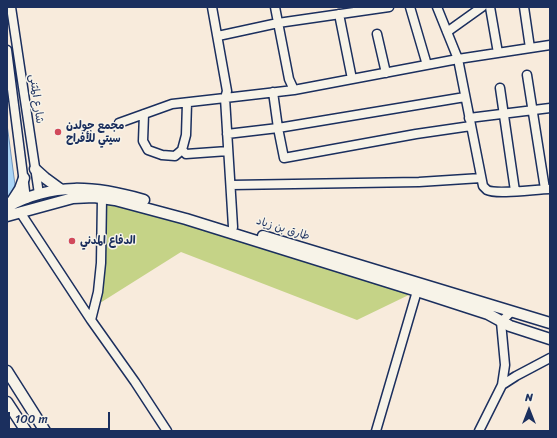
<!DOCTYPE html>
<html>
<head>
<meta charset="utf-8">
<style>
  body { margin:0 }
  #map { position:relative; width:557px; height:438px; overflow:hidden; background:#f8ebdc; font-family:Sriracha,sans-serif }
  canvas { display:block }
  .frame { position:absolute; inset:0; border:8px solid #1b2f5e; pointer-events:none }
  .north { position:absolute; left:509px; top:390px; width:40px; height:40px; -webkit-text-stroke:3px #f7f3e8; paint-order:stroke; rotate:0deg; font-size:11px; font-weight:700; line-height:16px; text-align:center; color:#1b2f5e }
  .north::after { content:''; display:block; margin:auto; width:14px; height:18px; background:#1b2f5e; clip-path:polygon(50% 0,100% 100%,50% 72%,0 100%) }
  .scale { position:absolute; left:8px; top:412px; width:102px; height:18px; box-sizing:border-box; border:2px solid #1b2f5e; border-top:0; padding-left:5px; font-size:12px; line-height:14px; white-space:nowrap; color:#1b2f5e; -webkit-text-stroke:3px #f7f3e8; paint-order:stroke }
</style>
</head>
<body>
<div id="map">
<canvas width="557" height="438"></canvas>
<div class="frame"></div>
<div class="north">N</div>
<div class="scale">100 m</div>
</div>
<script>
const g = document.querySelector('canvas').getContext('2d');
g.lineJoin = 'round';
function fill(path, color) { g.fillStyle = color; g.fill(path, 'evenodd'); }
function trace(path, color, width, dash) { g.strokeStyle = color; g.lineWidth = width; g.lineCap = dash ? 'butt' : 'round'; g.setLineDash(dash || []); g.stroke(path); }
function write(font, color, halo, rows, align = 'center') {
  g.font = font + ' Sriracha,"Playpen Sans Arabic",sans-serif'; g.lineWidth = 3; g.setLineDash([]); g.textBaseline = 'middle'; g.strokeStyle = halo; g.fillStyle = color; for (const [text, x, y, turn = 0] of rows) {
    g.save(); g.translate(x, y); g.rotate((+turn || 0) * Math.PI / 180); g.textAlign = isNaN(turn) ? turn : align; if (halo) g.strokeText(text, 0, 0); g.fillText(text, 0, 0); g.restore();
  }
}
fill(new Path2D(`
  M102,198L417,291L357,320L181,252L92,308Z`), '#c5d387');
const water = new Path2D(`
  M7,124L15,185L7,202Z`);
fill(water, '#abd5f6');
trace(water, '#7193b9', 1);
const minor = new Path2D(`
  M11,7L39,194
  M212,7L227,91L225,98L294,90
  M275,7L289,79L294,90L458,59L550,45
  M410,7L427,65
  M437,7L458,59L483,186C484,187 486,189 487,190C497,195 537,189 550,189
  M490,7L498,53
  M524,7L530,48
  M339,14L352,79
  M447,32L482,7
  M377,34L386,73
  M218,36L278,23L389,7
  M7,50L26,199
  M527,75L545,189
  M500,88L515,191
  M273,92L278,128L284,158L416,134L471,126
  M144,114L143,141L148,150L162,155L175,156L182,150L186,135L187,103
  M469,118L550,108
  M119,123L172,104L225,98L233,227
  M227,134L278,128L465,97
  M182,150L186,154L228,151
  M231,185L419,182L481,178
  M102,198L101,263L98,292L91,320L135,382L167,431
  M20,212L91,320
  M502,385L516,376L550,358
  M376,431L417,291
  M479,431L502,385L505,365L501,322L511,312`);
const major = new Path2D(`
  M35,169L45,178L60,189
  M9,206L20,189L24,178
  M7,207C53,182 95,186 144,200
  M7,216L73,198L94,197L115,200L186,219L417,291L488,314L510,326L550,339
  M263,236L550,323
  M7,371L45,431
  M7,402L26,431`);
trace(minor, '#1b2f5e', 11);
trace(major, '#1b2f5e', 13);
trace(minor, '#f7f3e8', 8);
trace(major, '#f7f3e8', 10);
for (const [x, y, r, color] of [
  [58,132,4,"#d1495b"],
  [72,241,4,"#d1495b"]
]) { const dot = new Path2D(); dot.arc(x, y, r, 0, 2 * Math.PI); g.fillStyle = color; g.fill(dot); trace(dot, '#f7f3e8', 1.5); }
write('11px', '#1b2f5e', '#f7f3e8', [
  ["شارع المثنى",36,99,82],
  ["طارق بن زياد",283,229,17]
]);
write('bold 11px', '#1b2f5e', '#f7f3e8', [
  ["مجمع جولدن",66,126],
  ["سيتي للأفراح",66,139],
  ["الدفاع المدني",80,241]
], 'left');
</script>
</body>
</html>
